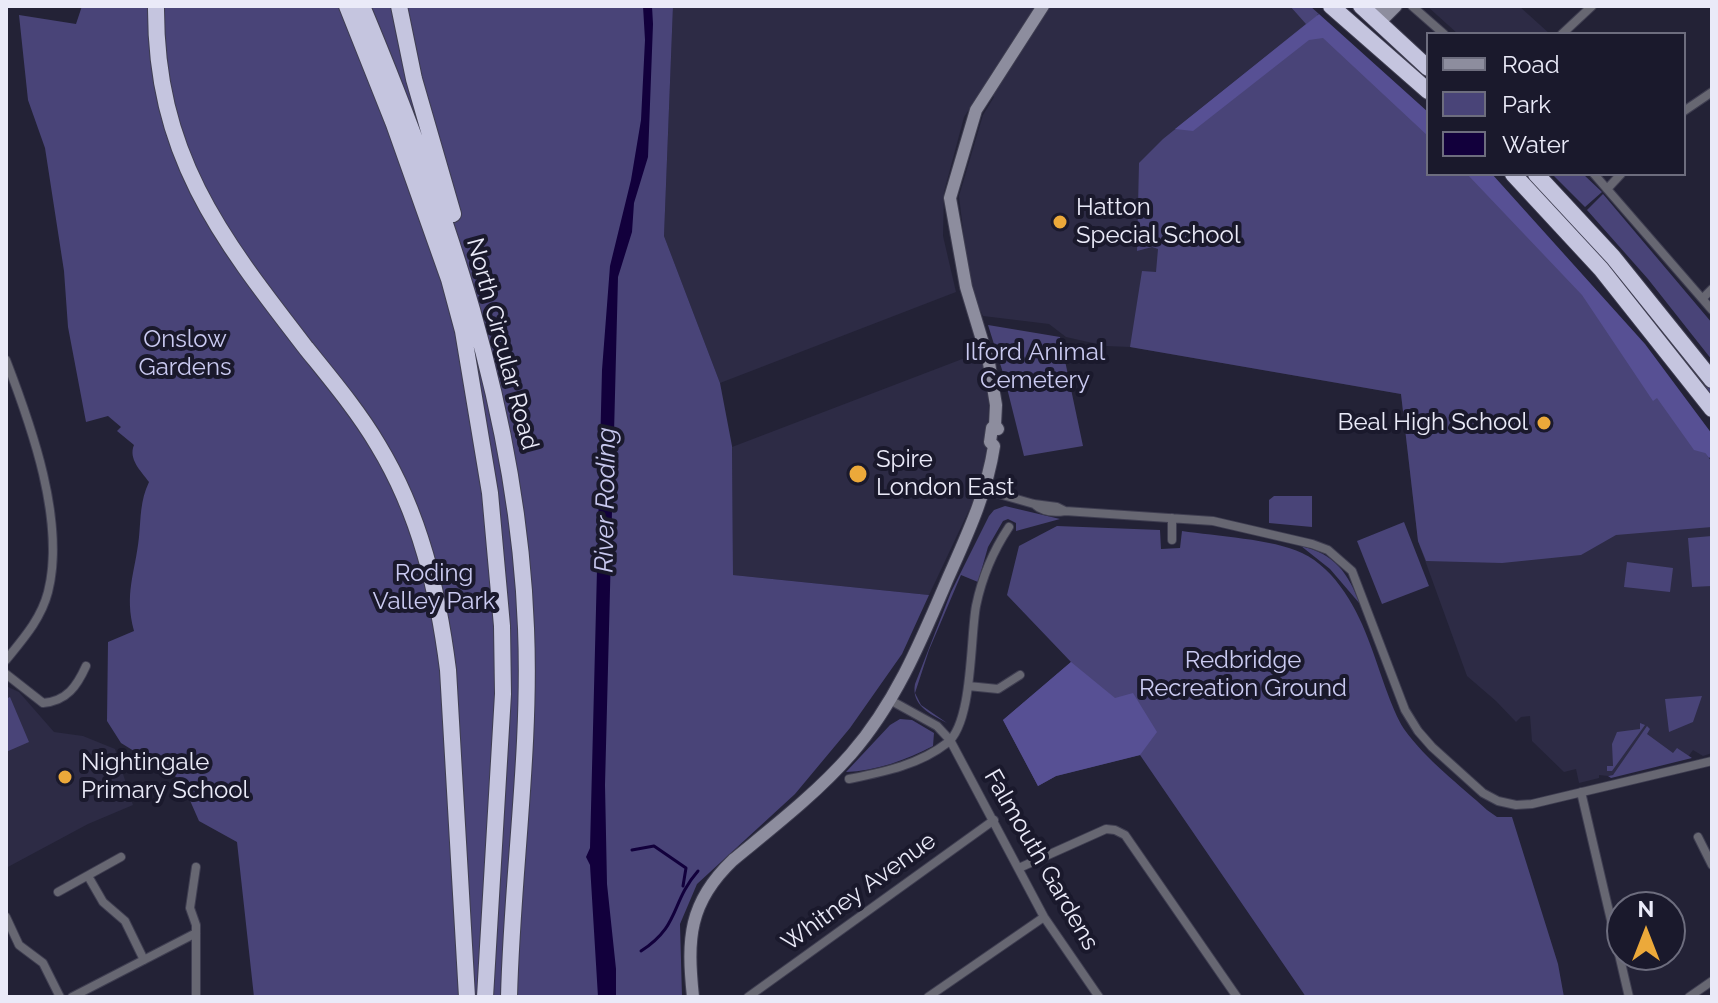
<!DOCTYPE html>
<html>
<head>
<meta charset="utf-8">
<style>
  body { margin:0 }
  #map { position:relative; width:1718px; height:1003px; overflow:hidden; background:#232236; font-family:Raleway,sans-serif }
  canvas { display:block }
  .frame { position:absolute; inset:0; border:8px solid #eaeaf8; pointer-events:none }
  .legend { position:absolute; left:1426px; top:32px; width:260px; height:144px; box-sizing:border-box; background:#1a192c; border:2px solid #6d6d7e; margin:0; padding:10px 14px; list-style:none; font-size:24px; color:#eaeaf8 }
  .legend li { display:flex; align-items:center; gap:16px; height:40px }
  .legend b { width:40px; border:2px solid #6d6d7e }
  .north { position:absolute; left:1606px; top:891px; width:80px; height:80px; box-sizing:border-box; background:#1a192c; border:2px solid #6d6d7e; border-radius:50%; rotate:0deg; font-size:22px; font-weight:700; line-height:32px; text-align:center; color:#eaeaf8 }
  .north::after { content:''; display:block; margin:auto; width:28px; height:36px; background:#eca93a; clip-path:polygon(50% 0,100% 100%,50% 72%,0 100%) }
</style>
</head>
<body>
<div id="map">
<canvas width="1718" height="1003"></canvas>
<div class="frame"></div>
<ul class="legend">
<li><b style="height:10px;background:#8d8d9e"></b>Road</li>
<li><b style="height:22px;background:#494478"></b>Park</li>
<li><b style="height:22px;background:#12003c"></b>Water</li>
</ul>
<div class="north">N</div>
</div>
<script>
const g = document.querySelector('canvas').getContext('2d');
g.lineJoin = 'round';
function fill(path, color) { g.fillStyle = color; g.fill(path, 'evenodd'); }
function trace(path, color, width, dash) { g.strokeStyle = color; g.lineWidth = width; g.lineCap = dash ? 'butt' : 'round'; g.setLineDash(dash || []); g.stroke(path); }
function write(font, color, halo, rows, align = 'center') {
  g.font = font + ' Raleway,sans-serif'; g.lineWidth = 8; g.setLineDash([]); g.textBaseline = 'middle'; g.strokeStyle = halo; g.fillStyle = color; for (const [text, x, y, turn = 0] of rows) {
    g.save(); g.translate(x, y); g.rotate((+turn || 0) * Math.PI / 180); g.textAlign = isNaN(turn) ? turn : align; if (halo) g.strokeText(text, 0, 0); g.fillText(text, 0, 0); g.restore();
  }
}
fill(new Path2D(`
  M673,6H1304L1428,174L1712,462V753L1703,756L1693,750L1688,757L1608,776L1599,775V778L1579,783L1576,769L1564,772L1532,741L1530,716L1521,717L1516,722L1496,701L1467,676L1418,541L1401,394L1130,347L1106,346L1066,337L1049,324L983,316L970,289L959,196L983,115L994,97L984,87L964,117L944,192L943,236L956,292L720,383L664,236Z
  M1427,6H1519L1550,34H1458Z
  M978,353L984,366L989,405L985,466L979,489L929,595L733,575L732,447Z
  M6,686L19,692L54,732L83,736L115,749L133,805L88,824L6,868Z`), '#2d2b45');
fill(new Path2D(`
  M82,6H673L664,236L720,383L732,446L733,575L929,595L902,654L850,728L795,794L697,884L680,924L682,997H254L237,842L199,821L181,780L121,743L107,721L108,642L134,631C124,593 135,574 139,537C141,517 140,501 149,482C141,471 128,459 134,445L117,431L121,427L108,416L86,422L68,327L64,271L45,148L28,100L19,15L76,24Z
  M1290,6H1310L1319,14L1317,15L1428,123V174H1479L1592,301L1712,462V527L1616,535L1581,555L1502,563L1426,561L1418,541L1401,394L1130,347L1142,271L1156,272L1158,249L1152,247L1137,251L1139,163L1163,139L1306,24Z
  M1520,174H1528C1594,242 1656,314 1712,391V399L1618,281Z
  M1552,174H1583L1602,192L1585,207Z
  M1603,194L1712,323V360L1648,279L1587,210Z
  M988,325L1060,337L1083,446L1024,456L1004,376Z
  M1274,496H1312V527L1269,523V500Z
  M1005,506L1060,519L1016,531V523L1008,519L1003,521L988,547L978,582L961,575L929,650L915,693L921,705L947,723C930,714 911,705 915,684L951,592L989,516L994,510Z
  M1404,522L1429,586L1382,604L1357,541Z
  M1057,526L1160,530L1161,549L1180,548L1182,531C1215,536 1273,539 1302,553C1336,569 1358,610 1370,644C1379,667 1391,709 1404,729C1426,760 1460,785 1487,810L1497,817H1512L1558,964L1564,997H1306L1140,755L1056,776L1038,786L1003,720L1071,662L1007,595L1019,546Z
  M1712,536V586L1692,587L1688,538Z
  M1301,546C1335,554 1348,573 1360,604L1330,569Z
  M1627,562L1673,568L1670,592L1624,587Z
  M1702,696L1693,722L1669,732L1665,699Z
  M10,697L29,742L6,752V699Z
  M900,719L912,720L934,733L933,746C907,760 875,771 846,772L890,725Z
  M1640,723L1645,725L1612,771H1607V766H1613L1612,744L1617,732L1640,729Z
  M1647,726L1650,729L1647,734L1673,753L1677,748L1692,758L1611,778L1608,776L1613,775Z`), '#494478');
fill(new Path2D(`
  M1319,14L1428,112V136L1323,38L1309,40L1193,131L1175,129Z
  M1467,174H1492L1645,344L1712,434V456L1709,458L1705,453L1694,450L1657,398L1653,401L1582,295Z
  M1071,662L1115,698L1133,693L1157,732L1140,755L1056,776L1038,786L1003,720Z`), '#575094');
fill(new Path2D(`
  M643,6H652L653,24L648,157L634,203L632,232L618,277L605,785L607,884L616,969V997H598L590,865L586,857L590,848L602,370L610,266L631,180L641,120L645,40Z`), '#12003c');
trace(new Path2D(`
  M632,850L654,846L686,868L683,886
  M641,951C681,925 670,903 698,871`), '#12003c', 3);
const street = new Path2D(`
  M1412,6L1444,34
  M1562,34L1592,6
  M1684,111L1712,92
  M1594,174L1712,310
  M1608,188L1621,174
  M1703,298L1712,289
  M6,360C31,425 66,522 48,592C41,619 23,639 6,660
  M985,490L1034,504L1057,507L1065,511
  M1034,504C1043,512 1053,513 1065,511L1213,521L1312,544L1328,550L1352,571L1405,710L1418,731L1432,747L1483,793L1498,801L1516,805L1532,804L1712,761
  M1172,540V518
  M6,674L43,703C67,701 77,686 86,666
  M968,686L998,689L1020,675
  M890,700L937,726L950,740L1044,917L1099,997
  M849,779C883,772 919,765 947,743C973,723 970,638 976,606C982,577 993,551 1009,527
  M1581,792L1629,997
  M1698,837L1712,865
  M1019,868L1106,829L1115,830L1125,835L1237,997
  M88,876L103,902L125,921L144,960
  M58,892L121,857
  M6,917L19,945L43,963L60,997
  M72,997L196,933
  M196,997V925L190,908L196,867
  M748,997L994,820
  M928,997L1044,917
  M1689,997L1712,981`);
const secondary = new Path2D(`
  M1375,20L1383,19L1396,6
  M1375,20L1382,6
  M998,429L995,425L996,405L989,363L966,287L950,198L976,110L1043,6
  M693,997C687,939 688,903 733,860C773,827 816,794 851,754C896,702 921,641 948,578C967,535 987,493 994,446L990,442L992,428L995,425`);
const highway = new Path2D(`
  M156,6C155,154 220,237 306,348C331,379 358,411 378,445C420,514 438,591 448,670L467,997
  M347,6L394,124L449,279L463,331L490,493L502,626L503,694L485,997
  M362,6C445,205 518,411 526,628C531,752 512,874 509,997
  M399,6L414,79L453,214
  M1331,6L1428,91
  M1361,6L1428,68
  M1513,174L1601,269L1712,409
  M1536,174L1613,257L1712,380`);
trace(street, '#3f3e51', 10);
trace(secondary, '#3f3e51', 14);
trace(highway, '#3f3e51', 18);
trace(street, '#676772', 8);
trace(secondary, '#8d8d9e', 12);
trace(highway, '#c5c5df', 16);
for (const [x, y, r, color] of [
  [1060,222,8,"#eca93a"],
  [1544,423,8,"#eca93a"],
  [858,474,10,"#eca93a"],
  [65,777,8,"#eca93a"]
]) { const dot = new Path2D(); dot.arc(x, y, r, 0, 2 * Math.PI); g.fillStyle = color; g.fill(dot); trace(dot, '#1a192c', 3); }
write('24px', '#eaeaf8', '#1a192c', [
  ["Hatton",1076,208],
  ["Special School",1076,236],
  ["Beal High School",1528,423,"right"],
  ["Spire",876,460],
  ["London East",876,488],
  ["Nightingale",81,763],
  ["Primary School",81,791]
], 'left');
write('24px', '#cacaf1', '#1a192c', [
  ["Onslow",185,340],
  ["Gardens",185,368],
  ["Ilford Animal",1035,353],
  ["Cemetery",1035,381],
  ["Roding",434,574],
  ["Valley Park",434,602],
  ["Redbridge",1243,661],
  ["Recreation Ground",1243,689]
]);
write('24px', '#eaeaf8', '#1a192c', [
  ["North Circular Road",502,344,75],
  ["Falmouth Gardens",1041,860,60],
  ["Whitney Avenue",859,892,-36]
]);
write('italic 26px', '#c8c8ef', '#1a192c', [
  ["River Roding",606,500,-89]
]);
</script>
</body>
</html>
